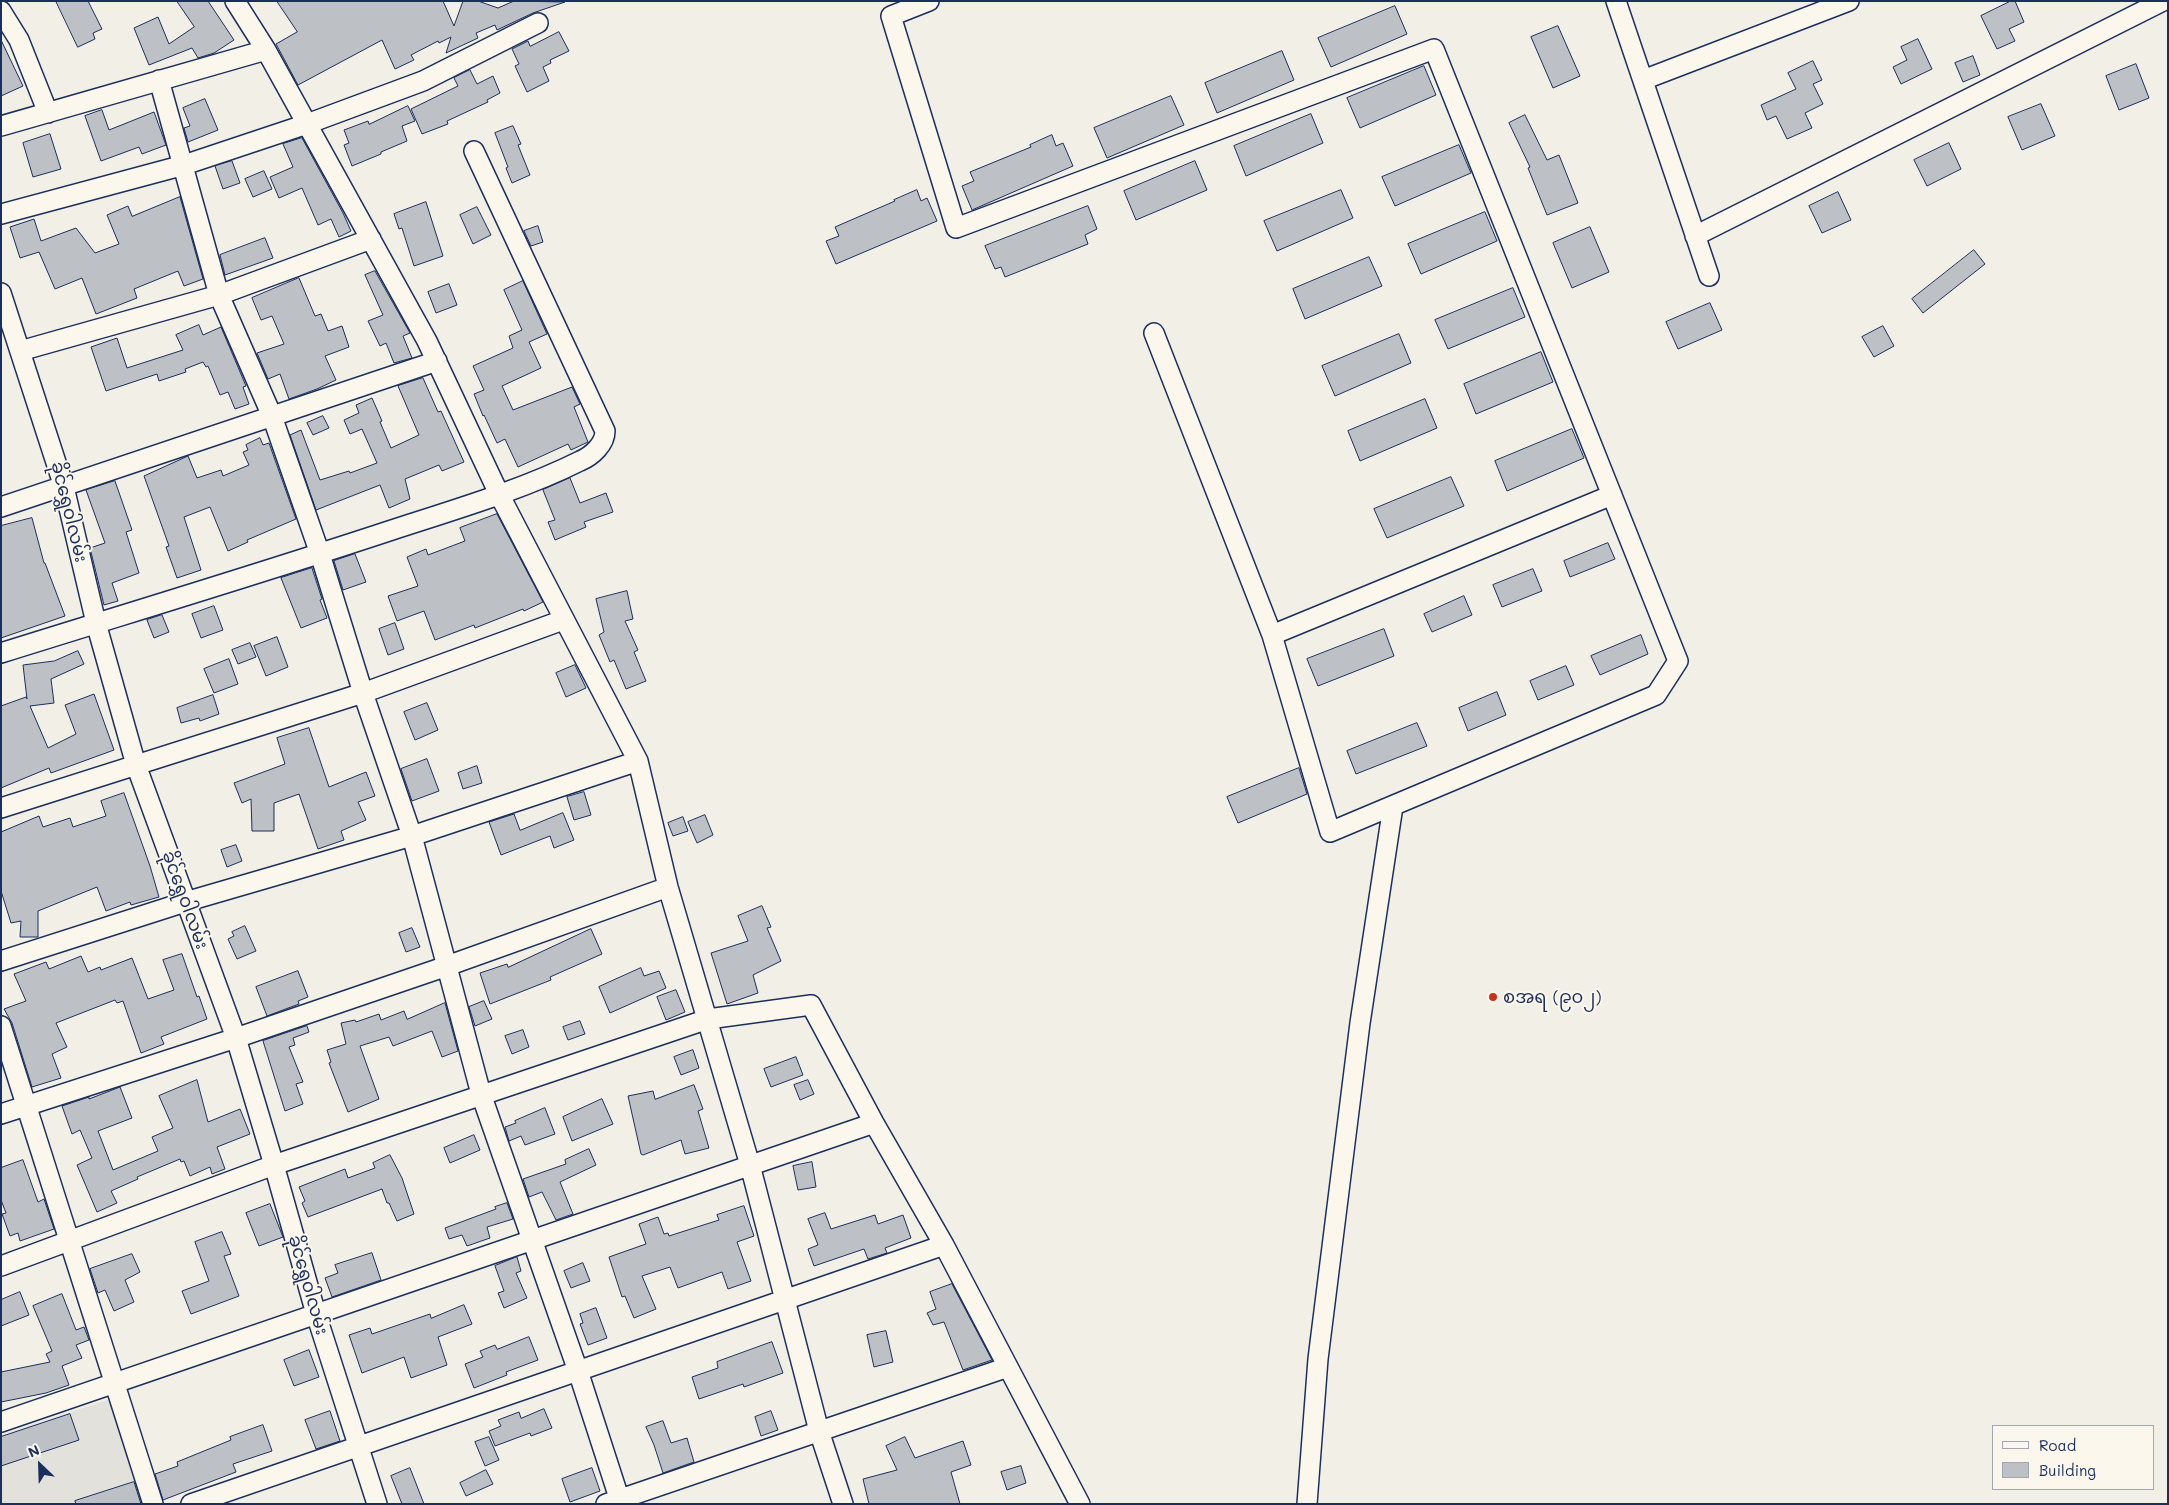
<!DOCTYPE html>
<html>
<head>
<meta charset="utf-8">
<style>
  body { margin:0 }
  #map { position:relative; width:2169px; height:1505px; overflow:hidden; background:#f2efe6; font-family:Mali,sans-serif }
  canvas { display:block }
  .frame { position:absolute; inset:0; border:2px solid #1b2f5e; pointer-events:none }
  .legend { position:absolute; left:1992px; top:1425px; width:162px; height:65px; box-sizing:border-box; background:#fbf7ec; border:1px solid #a1a7b3; margin:0; padding:6px 9px; list-style:none; font-size:15px; color:#1b2f5e }
  .legend li { display:flex; align-items:center; gap:10px; height:25px }
  .legend b { width:25px; border:1px solid #a1a7b3 }
  .north { position:absolute; left:15px; top:1440px; width:50px; height:50px; -webkit-text-stroke:4px #fbf7ec; paint-order:stroke; rotate:336deg; font-size:14px; font-weight:700; line-height:20px; text-align:center; color:#1b2f5e }
  .north::after { content:''; display:block; margin:auto; width:18px; height:22px; background:#1b2f5e; clip-path:polygon(50% 0,100% 100%,50% 72%,0 100%) }
</style>
</head>
<body>
<div id="map">
<canvas width="2169" height="1505"></canvas>
<div class="frame"></div>
<ul class="legend">
<li><b style="height:6px;background:#fbf7ec"></b>Road</li>
<li><b style="height:14px;background:#bdc0c4"></b>Building</li>
</ul>
<div class="north">N</div>
</div>
<script>
const g = document.querySelector('canvas').getContext('2d');
g.lineJoin = 'round';
function fill(path, color) { g.fillStyle = color; g.fill(path, 'evenodd'); }
function trace(path, color, width, dash) { g.strokeStyle = color; g.lineWidth = width; g.lineCap = dash ? 'butt' : 'round'; g.setLineDash(dash || []); g.stroke(path); }
function write(font, color, halo, rows, align = 'center') {
  g.font = font + ' Mali,"Noto Sans Myanmar",sans-serif'; g.lineWidth = 4; g.setLineDash([]); g.textBaseline = 'middle'; g.strokeStyle = halo; g.fillStyle = color; for (const [text, x, y, turn = 0] of rows) {
    g.save(); g.translate(x, y); g.rotate((+turn || 0) * Math.PI / 180); g.textAlign = isNaN(turn) ? turn : align; if (halo) g.strokeText(text, 0, 0); g.fillText(text, 0, 0); g.restore();
  }
}
fill(new Path2D(`
  M110,1399L145,1504H1V1435Z`), '#e2e1dc');
const building = new Path2D(`
  M56,1H88L102,29L93,33L95,39L78,47Z
  M177,1H208L234,40L214,53L198,58L192,48L149,65L134,28L158,17L169,44L194,27Z
  M277,1H443L454,26L463,1H478L498,8L514,1L565,2L533,13L497,30L495,25L476,33L478,38L446,53L451,37L439,43L438,41L411,55L414,60L395,69L382,40L298,85L276,44L297,32Z
  M2011,1H2015L2024,22L2009,29L2015,41L1997,49L1981,16Z
  M1395,6L1407,34L1331,67L1318,38Z
  M1558,26L1580,76L1553,88L1531,37Z
  M559,32L569,51L550,60L551,63L543,67L549,81L527,92L515,66L519,64L512,49L528,41L530,46Z
  M1918,39L1932,69L1901,84L1893,67L1907,60L1901,47Z
  M1,40L23,86L1,96Z
  M1282,51L1294,80L1217,113L1205,83Z
  M1973,56L1980,75L1963,82L1955,63Z
  M1813,61L1822,80L1813,84L1823,104L1805,113L1812,128L1787,139L1776,116L1767,120L1761,105L1796,89L1788,73Z
  M2136,64L2149,98L2119,110L2106,76Z
  M1424,66L1436,95L1360,128L1347,98Z
  M470,70L477,84L493,76L500,93L487,100L488,102L447,121L448,124L422,134L411,109L458,86L454,78Z
  M1171,96L1184,125L1107,158L1094,128Z
  M205,99L218,130L188,142L184,128L190,126L183,108Z
  M2041,104L2055,136L2022,150L2008,117Z
  M408,106L415,121L402,126L407,141L381,152V154L352,166L344,145L349,143L344,130L368,121L369,124Z
  M102,110L109,130L154,112L166,145L142,154L139,147L101,161L85,116Z
  M1311,114L1323,143L1246,176L1234,146Z
  M1525,115L1547,160L1559,155L1578,203L1547,215L1528,168L1530,167L1509,123Z
  M513,126L521,144L518,145L530,175L512,183L506,168L508,167L495,133Z
  M50,134L61,169L33,177L23,143Z
  M1052,135L1056,146L1063,143L1073,166L972,210L962,186L974,181L970,172L1031,147L1030,145Z
  M302,138L343,213L351,231L339,237L331,219L318,225L302,188L279,198L270,177L293,167L283,144Z
  M1949,143L1961,169L1927,186L1914,160Z
  M1459,145L1471,173L1395,206L1382,177Z
  M232,161L240,183L223,189L215,166Z
  M1195,161L1207,190L1136,220L1124,191Z
  M264,171L272,189L253,197L245,179Z
  M917,190L921,201L927,198L937,221L836,264L826,241L839,236L835,227L895,201L894,200Z
  M1341,190L1353,218L1277,251L1264,221Z
  M1838,192L1851,220L1822,233L1809,206Z
  M180,197L203,279L184,286L178,271L134,289L137,298L96,314L82,278L55,289L39,252L20,258L10,227L34,219L41,241L76,228L95,253L119,244L107,215L128,206L132,216Z
  M426,202L443,256L414,266L402,228L399,229L394,214Z
  M1088,206L1097,229L1085,235L1088,244L1005,277L1001,267L995,269L985,246Z
  M477,207L491,235L473,244L460,215Z
  M1485,212L1497,241L1421,274L1408,244Z
  M538,226L543,242L531,246L524,231Z
  M1590,227L1609,272L1572,288L1553,243Z
  M265,238L273,258L225,275L220,255Z
  M1974,250L1985,264L1923,313L1912,299Z
  M1369,257L1382,286L1305,319L1293,289Z
  M375,271L410,333L403,336L412,358L394,363L386,343L380,346L368,321L383,315L365,275Z
  M299,278L315,316L321,314L328,331L342,326L349,347L325,356L336,380L317,389L289,399L280,374L268,379L257,353L284,344L272,316L261,320L252,298Z
  M523,281L547,334L529,342L541,368L502,386L513,410L572,387L580,404L574,407L588,442L571,450L568,444L518,467L505,439L497,443L484,415L483,416L474,394L484,390L473,366L513,348L509,336L522,330L504,290Z
  M449,284L457,305L436,313L428,292Z
  M1513,288L1525,317L1448,349L1435,320Z
  M1710,303L1722,330L1678,349L1666,322Z
  M199,325L203,335L221,327L246,386L243,387L249,404L235,409L228,392L220,395L208,366L206,367L203,362L185,369L186,372L159,381L157,374L106,391L91,347L117,338L127,368L183,350L176,335Z
  M1883,326L1894,346L1874,357L1862,337Z
  M1399,334L1411,363L1335,396L1322,366Z
  M1541,352L1553,382L1476,414L1464,384Z
  M423,378L438,412L441,411L464,462L442,471L439,465L405,479L410,499L389,508L380,485L316,510L290,435L301,430L320,480L349,471L350,473L377,463L362,429L350,434L344,420L359,413L356,405L372,398L382,421L380,422L391,448L419,435L398,386Z
  M1425,399L1437,428L1360,461L1348,431Z
  M323,416L329,428L313,435L307,423Z
  M1572,429L1584,458L1507,491L1495,461Z
  M260,438L263,445L269,443L296,519L247,540L248,542L228,551L210,507L184,517L201,570L177,578L166,547L169,546L144,476L188,456L197,478L221,470L223,476L249,465L243,452L248,450L246,445Z
  M1451,477L1464,506L1387,538L1374,509Z
  M570,478L580,503L606,493L613,512L584,522L586,527L555,540L548,522L555,520L543,490Z
  M115,481L132,530L126,532L139,573L112,583L118,601L104,605L90,548L105,543L86,490Z
  M497,514L543,602L524,611L523,609L475,628L474,625L435,640L424,611L397,621L388,596L418,586L407,557L426,549L428,555L465,541L460,528Z
  M32,518L44,563H45L65,616L1,638V526Z
  M1608,543L1615,559L1570,577L1564,561Z
  M355,554L366,582L343,590L334,561Z
  M312,568L322,599L320,600L327,618L301,628L281,578Z
  M1533,569L1542,591L1502,607L1493,585Z
  M627,591L633,619L625,621L638,650L634,652L646,681L626,689L614,660L610,662L599,635L604,632L596,599Z
  M1464,596L1472,615L1432,632L1424,614Z
  M214,606L223,630L201,638L192,614Z
  M162,615L169,632L154,638L147,620Z
  M395,623L404,649L388,655L379,629Z
  M1384,629L1394,656L1318,686L1307,659Z
  M1641,635L1648,654L1600,675L1591,656Z
  M277,637L288,667L266,676L254,646Z
  M250,643L256,657L238,664L232,650Z
  M78,651L84,664L51,679L54,703L30,706L48,748L76,734L65,705L94,694L114,750L51,773L49,768L1,788V706L26,697L27,699L23,665L54,661Z
  M229,659L238,684L214,693L204,669Z
  M575,665L586,688L566,697L556,673Z
  M1566,666L1574,685L1538,700L1530,681Z
  M1497,692L1506,715L1468,731L1459,708Z
  M213,695L219,714L200,721L199,718L181,723L177,708Z
  M427,703L438,730L415,740L404,712Z
  M1417,723L1427,746L1356,774L1347,751Z
  M309,728L329,787L366,772L375,796L358,802L366,820L341,831L344,840L318,849L299,794L274,803V831H252L251,799L242,803L234,783L285,764L277,738Z
  M427,759L439,791L412,801L401,769Z
  M477,766L482,783L463,789L458,773Z
  M1299,768L1307,794L1238,823L1227,797Z
  M584,792L591,815L574,820L567,797Z
  M124,793L150,866L159,897L131,905L130,902L106,911L97,887L38,911V937H20L21,921L11,923L1,891V832L39,816L43,827L70,818L73,827L106,816L101,801Z
  M563,813L574,840L554,848L550,836L501,855L489,822L514,814L520,830Z
  M705,815L713,835L697,843L688,822Z
  M683,817L688,831L673,836L668,823Z
  M236,845L242,861L227,867L221,850Z
  M762,906L771,927L767,928L781,961L753,975L758,993L727,1004L711,953L748,941L738,916Z
  M245,926L256,951L237,959L228,939L234,936L232,932Z
  M412,928L420,947L406,952L399,933Z
  M591,929L602,954L550,977L551,980L490,1004L480,973L507,964L508,967Z
  M182,954L197,997L199,996L207,1019L161,1037L164,1044L141,1053L123,1001L117,1003L115,1000L56,1023L67,1047L52,1054L61,1078L32,1087L12,1023L4,1009L26,1001L14,974L46,962L49,969L81,956L88,972L100,967L101,970L132,958L148,999L174,990L163,960Z
  M641,968L644,976L659,971L666,988L610,1013L599,987Z
  M298,971L308,997L298,1001L299,1004L267,1016L256,987Z
  M676,990L685,1012L666,1020L657,997Z
  M484,1001L492,1019L475,1026L469,1007Z
  M445,1003L458,1051L442,1057L432,1031L393,1046L389,1037L360,1046L379,1099L348,1112L329,1063L331,1062L327,1050L346,1044L341,1023L355,1020L356,1022L379,1014L381,1020L404,1011L407,1019Z
  M580,1021L585,1034L568,1040L563,1027Z
  M307,1026L309,1032L293,1038L295,1045L289,1047L303,1082L296,1084L303,1104L285,1111L263,1041Z
  M523,1030L529,1047L512,1054L505,1036Z
  M693,1050L699,1068L681,1075L674,1057Z
  M796,1057L803,1075L771,1087L764,1069Z
  M197,1080L208,1122L240,1109L250,1134L217,1147L225,1169L212,1174L210,1167L190,1176L184,1161L181,1162L180,1159L137,1177L138,1179L111,1191L117,1203L97,1212L77,1165L92,1158L80,1130L72,1134L62,1106L89,1097V1099L120,1087L132,1118L98,1131L113,1170L158,1151L152,1137L173,1128L159,1096Z
  M808,1080L814,1094L800,1100L794,1085Z
  M694,1085L703,1109L698,1111L709,1148L685,1154L681,1140L643,1155L641,1154L628,1096L653,1091L655,1099Z
  M602,1099L613,1124L572,1141L563,1117Z
  M545,1108L555,1134L525,1145L521,1136L509,1141L505,1127L516,1123L515,1121Z
  M474,1135L480,1150L450,1163L444,1148Z
  M589,1149L596,1165L560,1182L573,1214L556,1220L542,1192L529,1197L523,1179L566,1164L565,1160Z
  M390,1155L402,1178L414,1214L397,1221L389,1203H387L382,1189L308,1217L302,1203L305,1201L299,1187L345,1169L348,1178L375,1168L373,1163Z
  M23,1160L38,1202L44,1199L54,1229L20,1241L18,1233L10,1236L2,1214L6,1213L1,1200V1168Z
  M812,1162L816,1187L798,1190L793,1166Z
  M507,1203L513,1219L487,1227L490,1238L467,1246L462,1235L449,1239L445,1228L496,1209L495,1207Z
  M270,1204L283,1237L259,1246L246,1213Z
  M744,1206L754,1236L737,1242L751,1281L728,1289L722,1272L678,1288L670,1267L642,1276L656,1309L634,1318L625,1296L622,1297L609,1257L646,1244L639,1224L658,1217L664,1234L668,1233L669,1236L719,1220L717,1215Z
  M825,1213L831,1229L875,1215L878,1224L903,1215L911,1238L885,1248L887,1253L868,1259L864,1249L814,1266L808,1249L818,1245L808,1219Z
  M222,1232L231,1254L224,1256L239,1296L191,1314L182,1291L209,1281L195,1242Z
  M372,1253L381,1280L332,1297L325,1278L338,1273L335,1265Z
  M132,1254L140,1272L125,1280L134,1302L114,1311L105,1290L98,1293L90,1269Z
  M517,1257L521,1271L516,1273L527,1298L504,1308L498,1293L504,1291L495,1266Z
  M583,1263L590,1281L571,1288L564,1271Z
  M952,1284L992,1360L963,1370L944,1322L933,1325L927,1313L936,1309L930,1292Z
  M20,1292L29,1315L1,1326V1300Z
  M62,1294L76,1330L84,1327L89,1340L76,1345L82,1358L62,1366L69,1385L46,1393L1,1402V1372L50,1362L46,1354L52,1351L33,1306Z
  M464,1305L472,1324L438,1337L447,1365L411,1378L404,1357L362,1373L349,1335L370,1328L372,1334L430,1314L431,1318Z
  M596,1308L607,1338L588,1345L580,1324L583,1323L580,1314Z
  M886,1331L893,1362L874,1367L867,1335Z
  M529,1337L538,1360L506,1372L507,1375L474,1388L465,1364L483,1357L480,1351L495,1345L497,1349Z
  M772,1342L783,1373L744,1387L743,1384L699,1399L692,1377L718,1368L717,1362Z
  M309,1350L319,1377L294,1386L284,1360Z
  M544,1409L552,1428L531,1436L530,1433L495,1446L489,1431L501,1426L498,1420L519,1412L521,1418Z
  M330,1411L340,1441L316,1449L305,1420Z
  M771,1411L778,1430L761,1436L755,1417Z
  M70,1414L79,1440L1,1466V1437Z
  M663,1421L671,1443L687,1438L694,1462L663,1473L654,1445L646,1427Z
  M263,1425L272,1451L233,1464L236,1472L163,1500L155,1474L178,1466L177,1462L231,1440L230,1437Z
  M489,1437L499,1460L485,1466L475,1442Z
  M905,1437L915,1458L963,1441L971,1465L951,1472L960,1504H869L863,1479L897,1470L886,1446Z
  M1021,1466L1026,1483L1007,1490L1001,1472Z
  M410,1468L424,1504H402L391,1476Z
  M592,1468L600,1491L570,1502L562,1479Z
  M486,1470L493,1484L466,1496L460,1483Z
  M134,1482L141,1504H76L75,1501Z`);
fill(building, '#bdc0c4');
trace(building, '#1b2f5e', 1);
const minor = new Path2D(`
  M235,1L266,50L427,341L499,494L638,761L668,887L750,1165L819,1431L843,1504
  M929,1L891,16L956,228L1434,49L1678,661L1656,695L1330,832L1272,635L1154,333
  M1616,1L1709,276
  M1,11L19,40L48,113
  M159,80L219,295L272,416L320,554L363,693L412,836L481,1094L578,1371L621,1504
  M1643,80L1849,1
  M1,126L266,50
  M1,214L184,165L307,124L423,81L538,23
  M1695,236L2163,1
  M1,293L64,487L96,623L136,765L236,1038L274,1165L316,1314L377,1504
  M20,351L219,295L371,239
  M1,507L437,361
  M1272,635L1612,495
  M1,653C132,612 262,573 392,530C453,510 522,490 580,461C592,456 605,444 605,431L474,151
  M1,808L363,693L563,620
  M1,961L185,902L412,836L638,761
  M1,1026L153,1504
  M1,1114L236,1038L447,966L668,887
  M1,1266L274,1165L708,1019L811,1005L874,1123L944,1245L1080,1504
  M1,1422L874,1123
  M191,1504L944,1245
  M606,1504L1008,1367
  M1307,1504L1318,1359L1360,1023L1393,806`);
trace(minor, '#1b2f5e', 22);
trace(minor, '#fbf7ec', 19);
for (const [x, y, r, color] of [
  [1493,997,5,"#c8321e"]
]) { const dot = new Path2D(); dot.arc(x, y, r, 0, 2 * Math.PI); g.fillStyle = color; g.fill(dot); trace(dot, '#fbf7ec', 2); }
write('18px', '#1b2f5e', '#fbf7ec', [
  ["ခိုင်ရွှေဝါလမ်း",69,512,76],
  ["ခိုင်ရွှေဝါလမ်း",185,900,70],
  ["ခိုင်ရွှေဝါလမ်း",308,1285,74]
]);
write('18px', '#1b2f5e', '#fbf7ec', [
  ["စအရ (၉၀၂)",1503,997]
], 'left');
</script>
</body>
</html>
